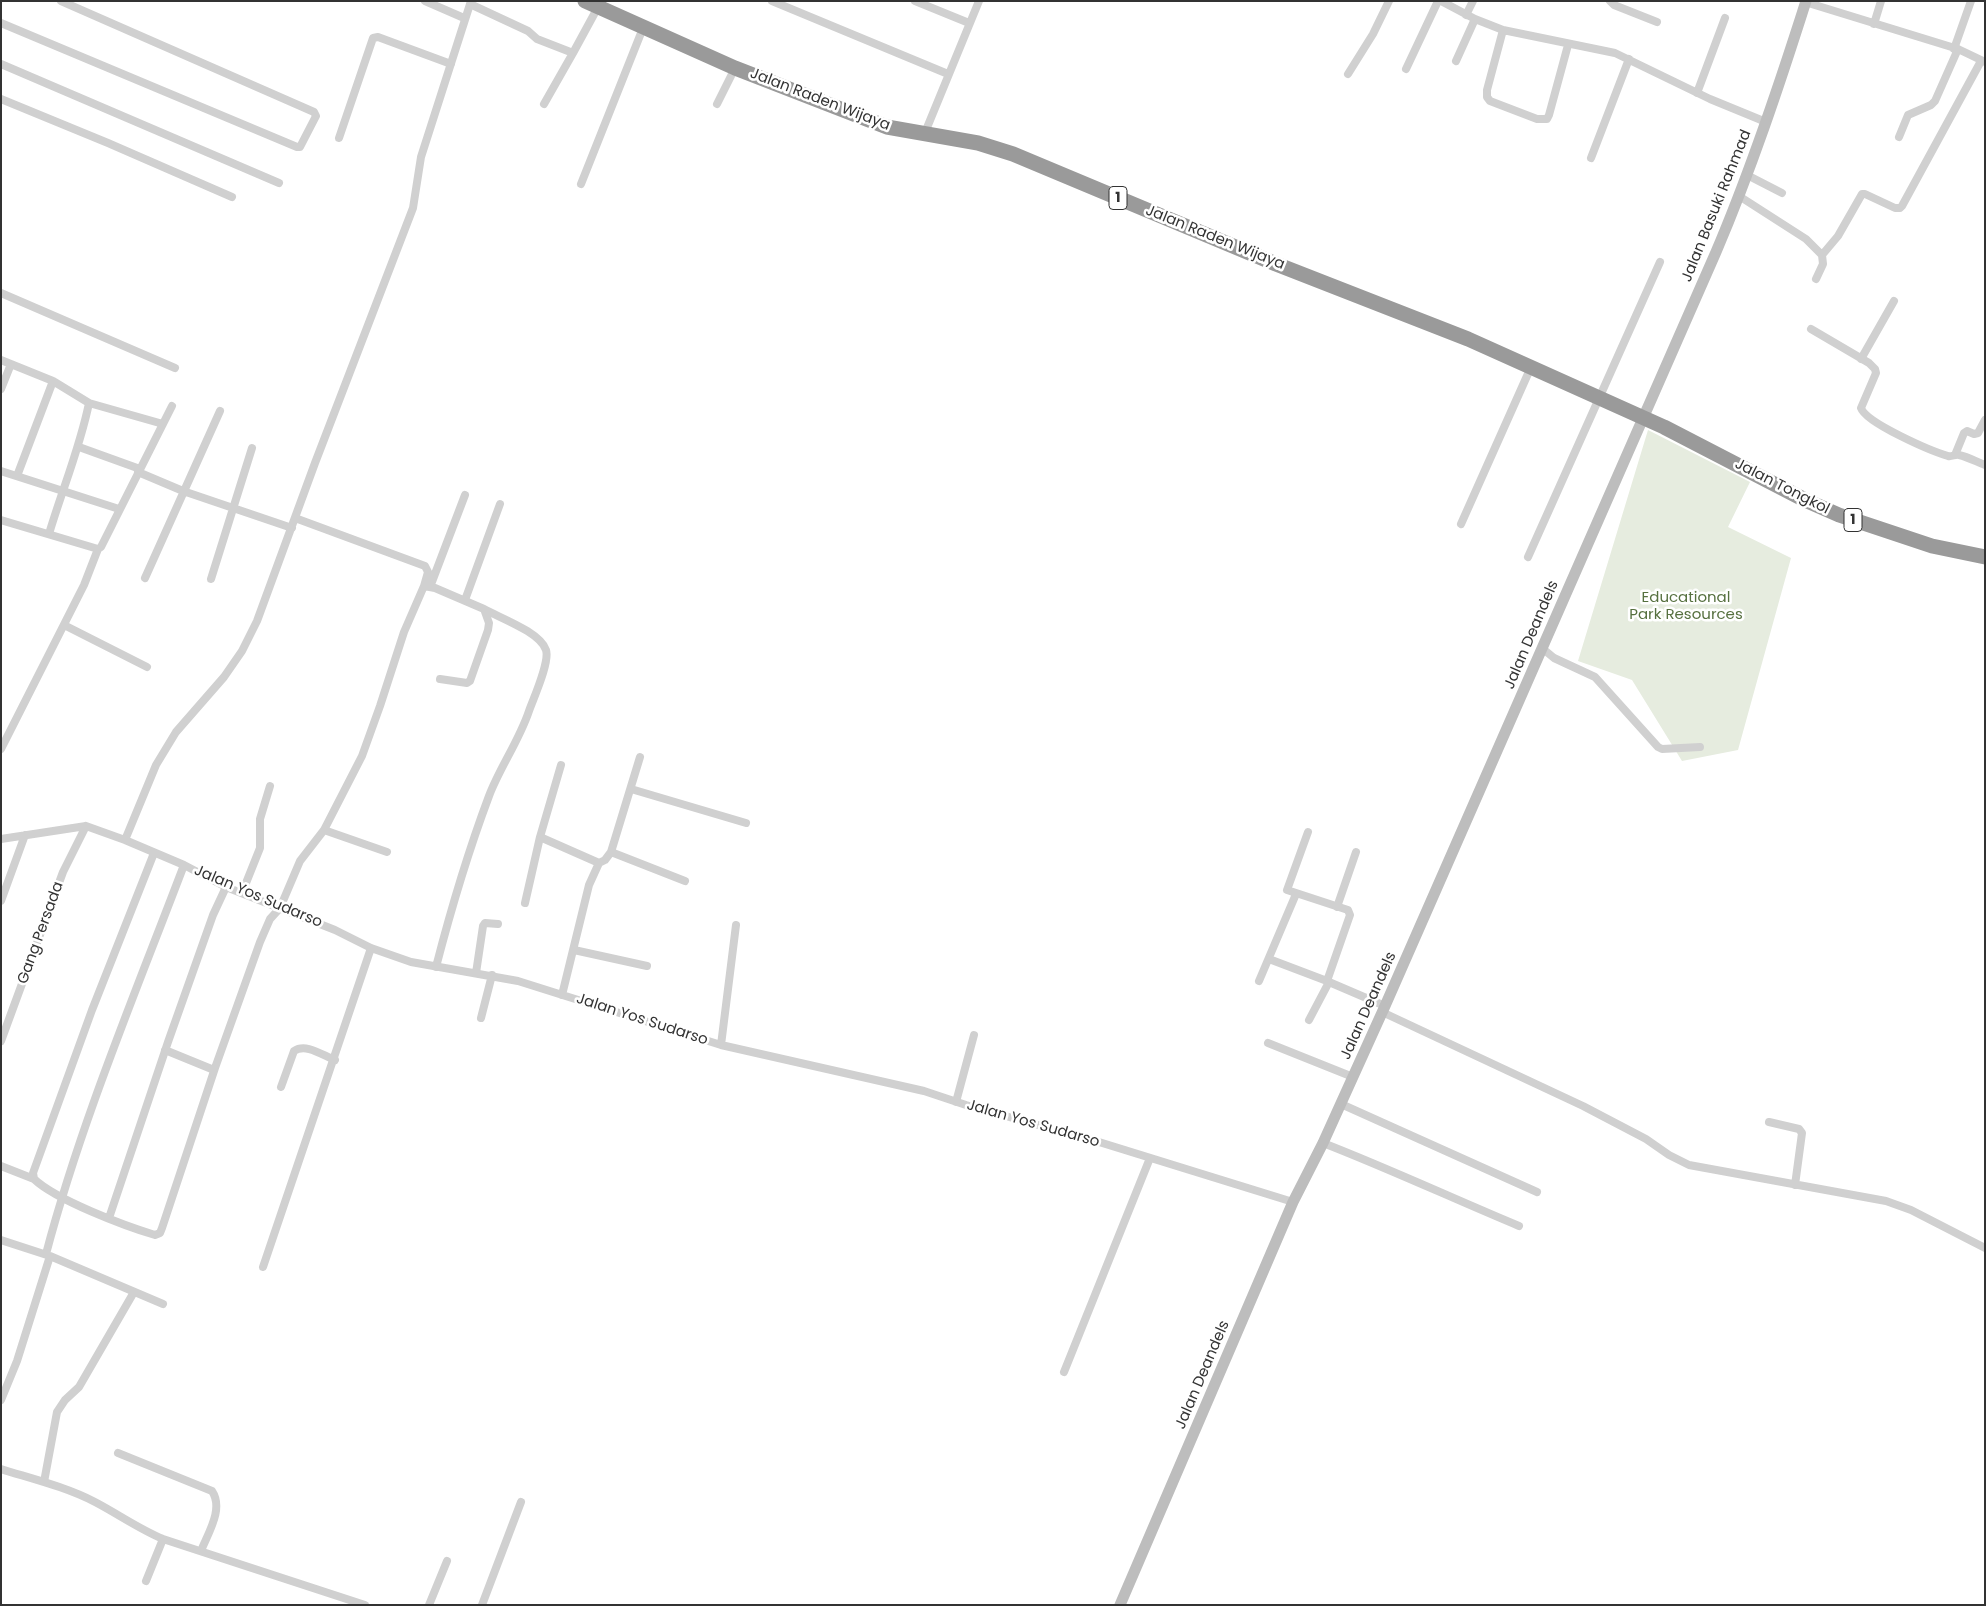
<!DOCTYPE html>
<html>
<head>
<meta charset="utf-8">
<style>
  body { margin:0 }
  #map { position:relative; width:1986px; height:1606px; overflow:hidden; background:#fff; font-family:Poppins,sans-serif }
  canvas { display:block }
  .frame { position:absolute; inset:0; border:2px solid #333; pointer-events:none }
</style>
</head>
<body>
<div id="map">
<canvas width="1986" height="1606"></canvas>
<div class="frame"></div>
</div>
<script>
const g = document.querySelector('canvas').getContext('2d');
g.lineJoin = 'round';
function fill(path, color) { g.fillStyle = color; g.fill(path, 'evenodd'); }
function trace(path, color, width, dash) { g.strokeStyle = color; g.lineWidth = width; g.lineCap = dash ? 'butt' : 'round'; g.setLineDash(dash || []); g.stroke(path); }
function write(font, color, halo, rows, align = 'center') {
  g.font = font + ' Poppins,sans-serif'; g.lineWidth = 5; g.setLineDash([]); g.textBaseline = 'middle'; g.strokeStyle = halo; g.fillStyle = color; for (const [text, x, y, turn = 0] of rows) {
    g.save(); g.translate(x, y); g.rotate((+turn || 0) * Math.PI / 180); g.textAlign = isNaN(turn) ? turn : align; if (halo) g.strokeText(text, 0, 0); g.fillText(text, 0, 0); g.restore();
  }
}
fill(new Path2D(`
  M1648,430L1750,482L1728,527L1791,558L1738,750L1682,761L1632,680L1578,661Z`), '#e6ecdf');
trace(new Path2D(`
  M425,1L464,18
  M772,1L948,74
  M915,1L969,23
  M1441,1L1475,19L1503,30L1615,53L1710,99L1766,122
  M1610,1L1614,5L1657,22
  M1805,2L1958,49L1985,62
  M470,4L528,31L537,39L573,53L598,7
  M1466,15L1473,1
  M1,23L297,147H300L316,116L314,112L61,1
  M1874,24L1881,1
  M1503,30L1487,90V97L1490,101L1537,119H1547L1549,115L1568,45
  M1954,49L1971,1
  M1456,61L1475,19
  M1,64L279,183
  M1406,69L1438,1
  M1348,74L1373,34L1389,1
  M1697,93L1725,18
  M1,99L108,143L232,197
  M544,104L573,53
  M717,104L735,68
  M924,135L979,1
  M1899,137L1908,115L1931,105L1935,101L1958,49
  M339,138L373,38L378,37L451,64
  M1591,158L1629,59
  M1747,175L1782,193
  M581,184L643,28
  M1739,196L1806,239L1822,255L1823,264L1816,279
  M1822,255L1838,236L1862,194H1865L1895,208H1900L1902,206L1981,61
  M1,293L175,368
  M1811,329L1869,363L1875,369L1876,373L1861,408C1866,423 1931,451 1948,456C1952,457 1955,454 1959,455C1968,457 1977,462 1985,465
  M1861,359L1894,301
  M1,360L53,381L89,403C80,448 62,490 49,534
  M1,389L11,364
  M89,403L163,424
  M79,447L140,469
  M1955,455L1964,433L1967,431L1974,434L1978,433L1985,420
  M1,471L119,509
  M138,472L183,491L292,528
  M17,476L53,381
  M295,518L425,566L428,572L424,586L435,588L484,609L489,623L488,630L470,681L467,683L440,679
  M1,520L98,549L101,547L172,406
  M1461,524L1531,367
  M1528,557L1660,262
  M145,578L220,411
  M211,579L252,448
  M430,587L465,495
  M465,600L500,504
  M64,625L147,667
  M1542,648L1554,658L1595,677L1658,747L1662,749L1700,747
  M1,749L84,585L98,549
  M631,789L746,823
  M324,830L387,852
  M1308,832L1287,890L1348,910L1350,915L1327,981L1329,982L1309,1020
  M540,837L561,765
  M1,839L86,826L125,840L184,865L226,887L335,930L371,948L411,962L518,981L721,1045L924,1091L966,1105L1099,1142L1293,1202
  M125,840L156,765L176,732L224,677L242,651L257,621L315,463L413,208L421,157L471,1
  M611,852L685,881
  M154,853L92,1010L33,1173L34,1179C56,1200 125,1226 155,1235L160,1233L162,1228L215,1068L260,942L270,919L280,908L300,861L324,830L362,756L380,706L404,632L424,586
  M242,893L260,848V819L270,786
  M1,901L25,835
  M525,903L540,837L599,863
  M1337,907L1356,852
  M574,950L647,966
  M1269,959L1327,981
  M436,967C451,909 468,852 489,796C500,767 519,741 529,711C534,697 550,662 546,650C540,632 500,618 484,609
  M476,973L483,926L485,923L498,924
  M1259,981L1296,894
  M1329,982L1385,1006
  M562,995L589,885L599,863L605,860L611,852L640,757
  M1382,1012L1583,1106L1646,1139L1669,1155L1689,1165L1886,1201L1911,1210L1985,1248
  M481,1018L492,975
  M1,1041L63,872L86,826
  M1268,1043L1353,1077
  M721,1045L736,925
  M165,1050L214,1070
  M281,1087L294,1051C306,1043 322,1055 335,1060
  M956,1102L974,1035
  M1341,1104L1537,1192
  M1769,1122L1799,1129L1802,1133L1795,1185
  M1323,1143C1390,1169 1454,1199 1519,1226
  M1,1166L34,1179
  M109,1218L168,1042L213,915L226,887
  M1,1240L50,1256L17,1361L1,1400
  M46,1254C81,1122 135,994 184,865
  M50,1256L163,1304
  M263,1267L371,948
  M1064,1372L1150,1158
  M118,1453L212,1491C224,1509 208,1533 201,1551
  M1,1469C33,1479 66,1487 95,1502C118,1514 139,1529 163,1539L365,1605
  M44,1482L57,1412L65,1400L79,1387L134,1292
  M146,1581L163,1539
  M429,1605L447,1561
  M482,1605L521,1502`), '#d0d0d0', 8);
trace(new Path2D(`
  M1120,1605L1293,1202L1323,1143L1385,1006L1716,252C1751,170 1779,86 1806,1`), '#bdbdbd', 11);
trace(new Path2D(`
  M585,1L735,68L887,127L978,143L1013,154L1276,264L1468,339L1664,427L1807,501L1839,515L1932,546L1985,557`), '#9a9a9a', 15);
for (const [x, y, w] of [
  [1118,198,18],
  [1853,520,18]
]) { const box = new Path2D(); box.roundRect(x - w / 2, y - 11.5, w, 23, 4); g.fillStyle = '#fff'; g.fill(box); trace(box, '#333', 1); }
write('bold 14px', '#333', null, [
  ["1",1118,198],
  ["1",1853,520]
]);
write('15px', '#333', '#fff', [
  ["Jalan Raden Wijaya",820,100,21],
  ["Jalan Basuki Rahmad",1717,206,-68],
  ["Jalan Raden Wijaya",1215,238,22],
  ["Jalan Tongkol",1782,487,27],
  ["Jalan Deandels",1532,635,-67],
  ["Jalan Yos Sudarso",258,897,23],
  ["Gang Persada",41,933,-70],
  ["Jalan Deandels",1369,1006,-66],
  ["Jalan Yos Sudarso",642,1020,18],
  ["Jalan Yos Sudarso",1033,1124,16],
  ["Jalan Deandels",1203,1375,-67]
]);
write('15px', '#56703f', '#fff', [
  ["Educational",1686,598],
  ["Park Resources",1686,615]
]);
</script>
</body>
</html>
